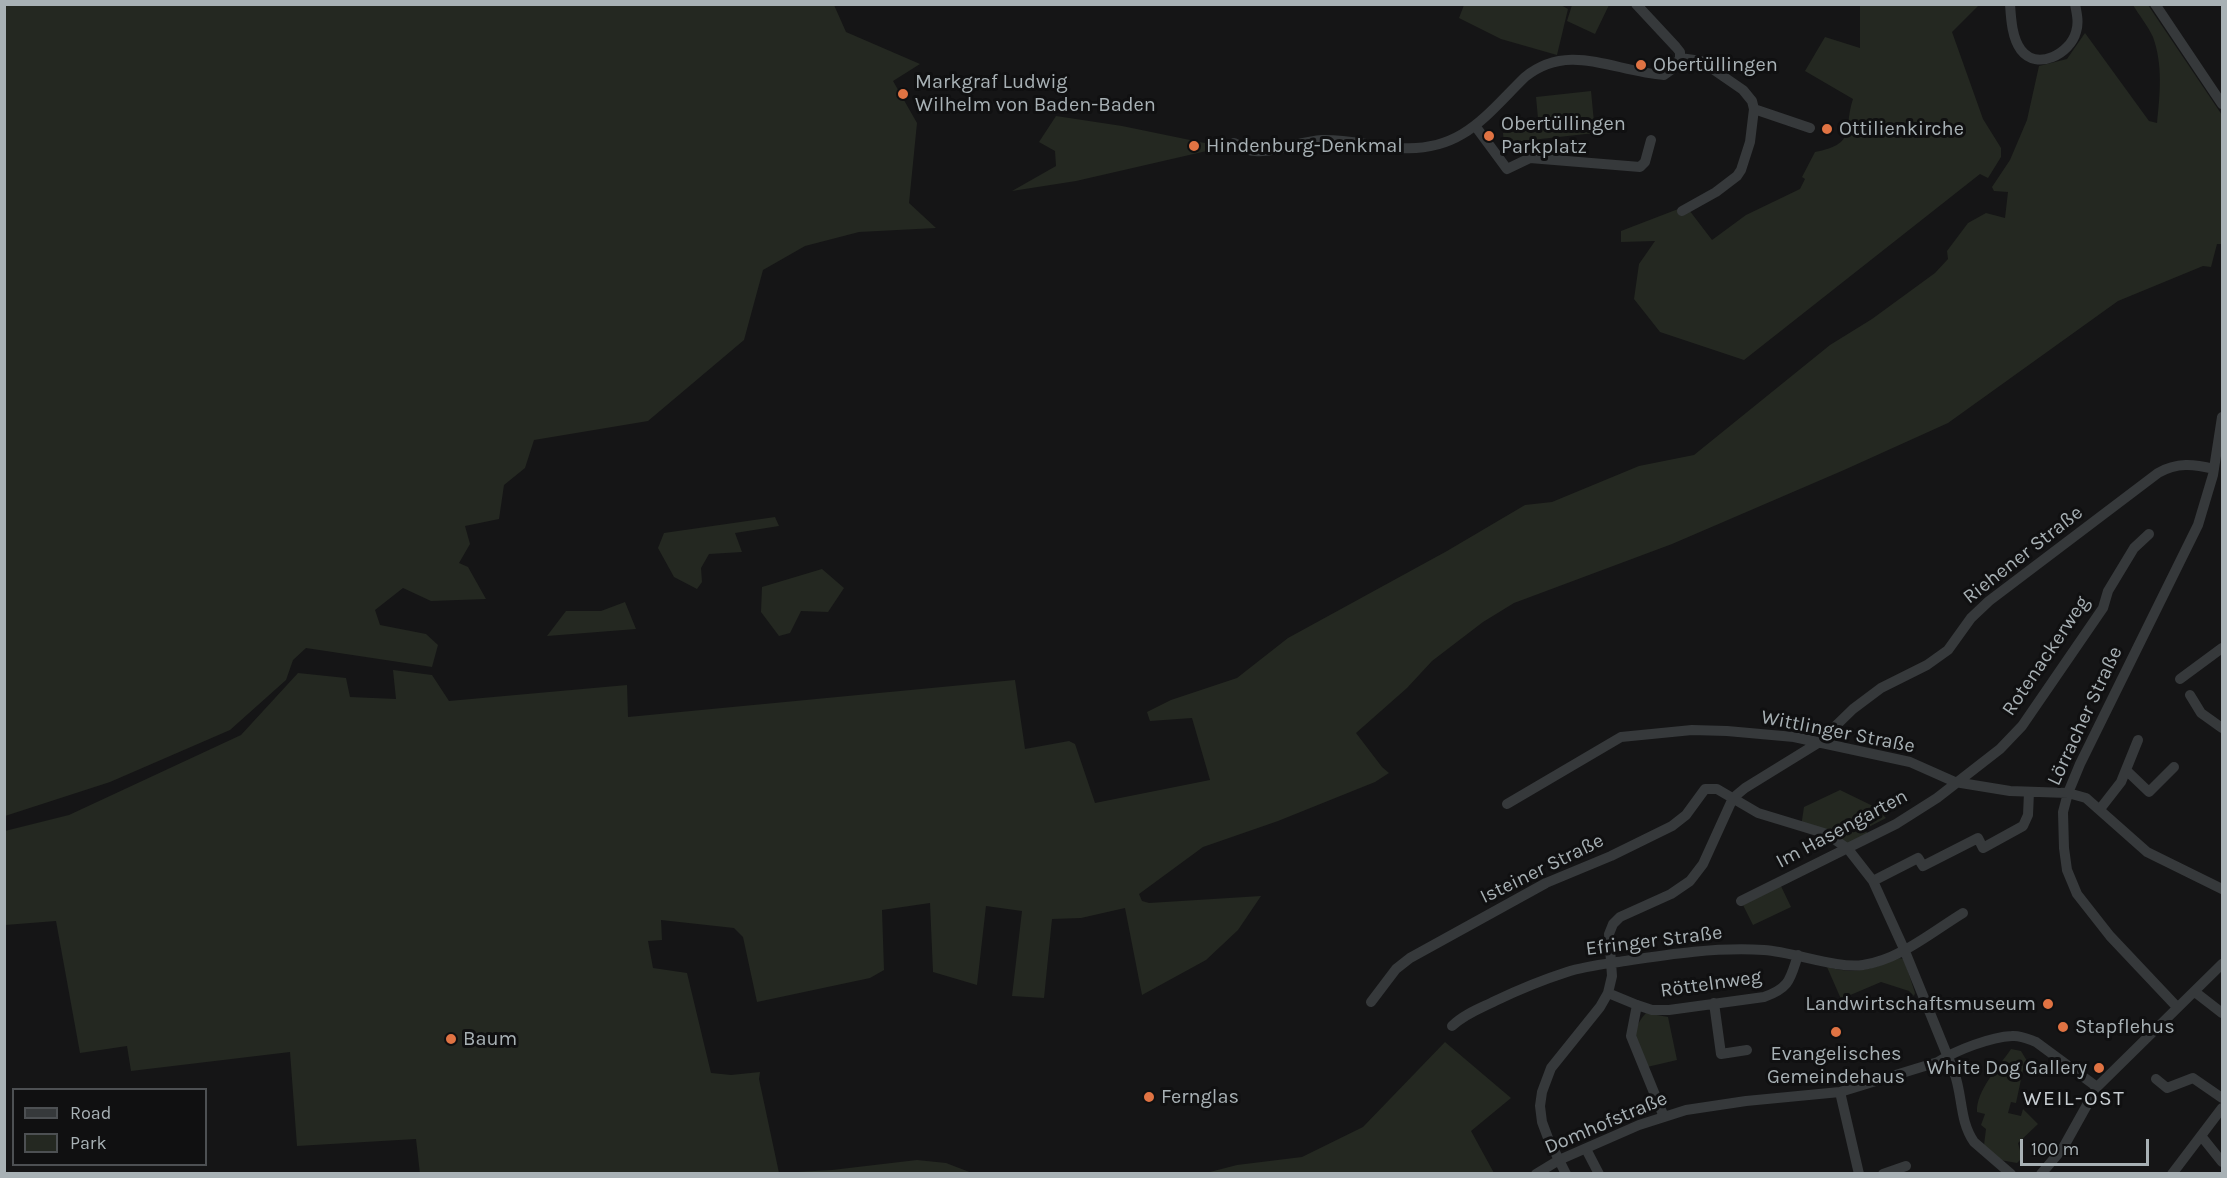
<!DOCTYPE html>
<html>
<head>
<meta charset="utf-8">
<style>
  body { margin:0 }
  #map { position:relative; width:2227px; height:1178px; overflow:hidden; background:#151516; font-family:Karla,sans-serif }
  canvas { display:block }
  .frame { position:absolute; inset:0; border:6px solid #a8b1b5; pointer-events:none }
  .legend { position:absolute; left:12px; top:1088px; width:195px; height:78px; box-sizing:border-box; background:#101011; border:2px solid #4d5053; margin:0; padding:8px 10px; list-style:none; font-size:18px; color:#a8b1b5 }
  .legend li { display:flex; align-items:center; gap:12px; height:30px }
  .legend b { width:30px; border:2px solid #4d5053 }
  .scale { position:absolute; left:2020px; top:1139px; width:129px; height:27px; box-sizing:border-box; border:3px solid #a8b1b5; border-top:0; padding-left:8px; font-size:18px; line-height:21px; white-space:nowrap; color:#a8b1b5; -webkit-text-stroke:4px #101011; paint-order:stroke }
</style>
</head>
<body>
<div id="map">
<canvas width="2227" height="1178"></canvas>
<div class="frame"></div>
<ul class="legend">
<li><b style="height:8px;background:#36393b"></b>Road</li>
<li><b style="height:16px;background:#242821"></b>Park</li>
</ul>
<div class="scale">100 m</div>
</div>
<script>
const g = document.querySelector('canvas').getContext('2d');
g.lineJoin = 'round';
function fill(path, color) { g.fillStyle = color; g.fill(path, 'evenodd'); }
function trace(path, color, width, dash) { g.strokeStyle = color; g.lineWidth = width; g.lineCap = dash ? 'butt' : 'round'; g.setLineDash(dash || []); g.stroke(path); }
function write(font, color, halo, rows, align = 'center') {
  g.font = font + ' Karla,sans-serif'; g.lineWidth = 6; g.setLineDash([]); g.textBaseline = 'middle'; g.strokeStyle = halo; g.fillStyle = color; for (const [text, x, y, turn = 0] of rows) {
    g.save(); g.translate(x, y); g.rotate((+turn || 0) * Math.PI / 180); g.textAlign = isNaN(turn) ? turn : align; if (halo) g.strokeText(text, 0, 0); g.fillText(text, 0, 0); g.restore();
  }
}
fill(new Path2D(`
  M5,4L834,5L846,32L920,64L893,81L917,123L909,203L936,228L859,232L805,246L763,270L744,340L648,421L534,440L525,468L504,485L499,519L465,526L470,544L459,563L468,567L486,599L431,601L403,588L375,610L380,625L426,634L438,645L432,667L306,648L293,660L286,680L230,730L110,782L5,816Z
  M1559,4L1568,9L1557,55L1501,39L1459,18L1464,5Z
  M1572,5H1609L1595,34L1567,21Z
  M1860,5H1979L1952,32L1983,119L2001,148V157L1988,178L1980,174L1744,360L1660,332L1634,299L1639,264L1655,241L1621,242V231L1686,206L1712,240L1746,215L1800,189L1805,179L1802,177L1815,152C1857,144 1843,130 1853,99L1805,71L1825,37L1860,48Z
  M2133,5H2148L2222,115V244H2217L2211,267L2203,266L2118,301L1948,423L1844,470L1672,544L1514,603L1483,622L1432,661L1407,688L1356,733L1382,767L1389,773L1375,782L1278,821L1203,847L1139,894L1142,901L1149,903L1261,896L1238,930L1206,960L1142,995L1125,908L1081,918L1052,919L1044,998L1012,996L1022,911L986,906L977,985L933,972L930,903L882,910L884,970L870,978L757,1002L743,937L734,928L661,920L662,940L648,941L653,968L687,973L711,1073L731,1075L760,1072L759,1079L779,1173L832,1170L917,1160L946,1163L972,1173L420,1174L416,1139L297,1146L290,1052L131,1071L127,1046L80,1053L56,921L5,925V831L69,815L241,735L298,673L346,678L350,697L396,699L393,670L432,675L449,701L627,685L628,717L1015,680L1025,749L1069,741L1075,744L1095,803L1210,780L1192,718L1150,721L1147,712L1171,700L1237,678L1288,638L1447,551L1525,505L1552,502L1639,466L1694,455L1830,345L1872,319L1935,273L1948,259L1947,251L1968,223L1986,213L2005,218L2008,192L1994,191L1992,187L2010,160L2027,120L2039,66L2067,59L2085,33L2149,121L2157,123C2160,94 2163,65 2153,37C2148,26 2139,15 2133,5Z
  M1591,91L1595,133L1504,143L1503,133L1539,129L1536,97Z
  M1056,116L1122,126L1224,147L1076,181L1012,191L1056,166L1055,151L1039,142Z
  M775,517L779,526L735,533L742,552L709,554L701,568L702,582L697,589L674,577L658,548L664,533Z
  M822,569L844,588L828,612L801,611L790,633L779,636L761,612L762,587Z
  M625,602L636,629L547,636L566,611H601Z
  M1840,790L1875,807L1886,818L1865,829L1870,838L1848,849L1801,827L1804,807Z
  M1779,882L1791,907L1753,925L1741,901Z
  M1899,958L1904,959L1915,993L1914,996L1909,991L1881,982L1841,999L1827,967C1857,975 1871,969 1899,958Z
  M1646,1013L1668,1017L1677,1060L1647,1067C1638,1046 1628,1032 1646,1013Z
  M1445,1042L1511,1098L1471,1131L1494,1173H1206L1237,1165L1302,1157L1363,1127Z
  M2011,1049L2021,1051L2030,1066L2023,1070L2016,1103L2011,1102L2008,1113L2021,1116L2023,1109L2038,1124L2018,1143L2022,1158L2017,1163L2000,1160L1984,1145L1986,1129L1981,1125L1985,1114L1977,1112C1976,1090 1999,1067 2011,1049Z`), '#242821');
trace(new Path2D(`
  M1636,4L1676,47L1680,52V58
  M2010,4C2011,19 2012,38 2021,50C2037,71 2070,54 2076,32C2079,23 2077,14 2075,4
  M2155,4L2222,104
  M1680,58L1701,61L1743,90L1752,101L1754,109L1750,142L1741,170L1737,176L1716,192L1682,211
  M1754,109L1810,128
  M1476,127L1507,169L1530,158L1640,167L1645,162L1651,140
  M1234,143C1240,146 1247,151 1255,151C1275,153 1301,141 1322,140C1348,139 1374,147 1400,148C1462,152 1486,115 1525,77C1569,41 1615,72 1664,75L1675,67L1680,58
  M2180,679L2222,648
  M2190,695L2201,713L2222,728
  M2127,771L2149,792L2174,767
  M1507,804L1621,737L1692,730L1727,731L1794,737L1910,762L1955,782L2010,791L2068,793L2086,798L2147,852L2222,889
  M2100,809L2121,782L2138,740
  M1873,881L1918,858L1923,866L1978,838L1983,848L2023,826L2028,815L2029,792
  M1741,901L1896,824L1937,798L2000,749L2022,726L2103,608L2108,591L2134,548L2149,534
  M2195,992L2222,1013
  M1608,993L1637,1005L1652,1010H1669L1764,997C1790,988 1790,979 1798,955
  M1371,1002L1396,969L1410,958L1546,883L1611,856L1672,826L1686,815L1705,789H1717L1758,813L1827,834L1848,849L1873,881L1904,949L1954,1072C1963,1096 1959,1120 1974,1142L2011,1174
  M1714,1003L1721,1054L1747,1050
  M1637,1005L1631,1036L1664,1117
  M2177,1007L2110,936L2077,894L2067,870L2064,848L2063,812L2068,793L2080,764L2198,525L2213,475L2222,417
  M1452,1026C1464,1014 1481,1008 1495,1001C1518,990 1542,980 1567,972C1585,966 1605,964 1625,961C1671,954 1717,947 1764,950C1794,952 1837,969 1863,965C1899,960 1932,932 1963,913
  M2156,1079L2167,1088L2193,1078L2222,1098
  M1840,1092L1859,1174
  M2202,1137L2222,1162
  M1586,1149L1599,1174
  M1536,1174L1559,1160L1639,1125L1686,1110L1746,1101L1840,1092L1938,1062C1956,1050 1991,1037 2012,1036C2020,1035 2028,1039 2036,1042L2097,1087
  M1566,1174L1548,1138L1542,1122L1540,1106L1542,1092L1551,1068L1600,1007L1608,993L1612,976L1609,934L1613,924L1620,917L1671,894L1690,881L1703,864L1733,798L1745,788L1818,743L1853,709L1881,688L1927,665L1948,650L1971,618L1989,601L2158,473C2177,462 2194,464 2214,469
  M1883,1174L1906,1166
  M2041,1174L2063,1148L2097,1087L2222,964
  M2172,1174L2222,1108`), '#36393b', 10);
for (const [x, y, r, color] of [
  [1641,65,6,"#e07343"],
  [903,94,6,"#e07343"],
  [1827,129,6,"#e07343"],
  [1489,136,6,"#e07343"],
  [1194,146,6,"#e07343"],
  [2048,1004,6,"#e07343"],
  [2063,1027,6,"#e07343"],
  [1836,1032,6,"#e07343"],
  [451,1039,6,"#e07343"],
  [2099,1068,6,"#e07343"],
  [1149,1097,6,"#e07343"]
]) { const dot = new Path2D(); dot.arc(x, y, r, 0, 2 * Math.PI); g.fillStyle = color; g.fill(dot); trace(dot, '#101011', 2); }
write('20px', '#a8b1b5', '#101011', [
  ["Obertüllingen",1653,65],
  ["Markgraf Ludwig",915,82],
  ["Wilhelm von Baden-Baden",915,105],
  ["Obertüllingen",1501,124],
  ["Parkplatz",1501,147],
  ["Ottilienkirche",1839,129],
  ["Hindenburg-Denkmal",1206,146],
  ["Landwirtschaftsmuseum",2036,1004,"right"],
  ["Stapflehus",2075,1027],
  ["Baum",463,1039],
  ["Evangelisches",1836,1054,"center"],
  ["Gemeindehaus",1836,1077,"center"],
  ["White Dog Gallery",2087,1068,"right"],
  ["Fernglas",1161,1097]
], 'left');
write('20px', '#a8b1b5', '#101011', [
  ["Riehener Straße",2023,555,-38],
  ["Rotenackerweg",2046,656,-56],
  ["Lörracher Straße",2085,716,-65],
  ["Wittlinger Straße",1838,732,11],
  ["Im Hasengarten",1842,829,-28],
  ["Isteiner Straße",1542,869,-26],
  ["Efringer Straße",1654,941,-7],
  ["Röttelnweg",1711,984,-8],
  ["Domhofstraße",1606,1123,-23]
]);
g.letterSpacing = '1.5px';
write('21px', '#c8ced2', '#101011', [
  ["WEIL-OST",2074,1099]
]);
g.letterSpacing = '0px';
</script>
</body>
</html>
